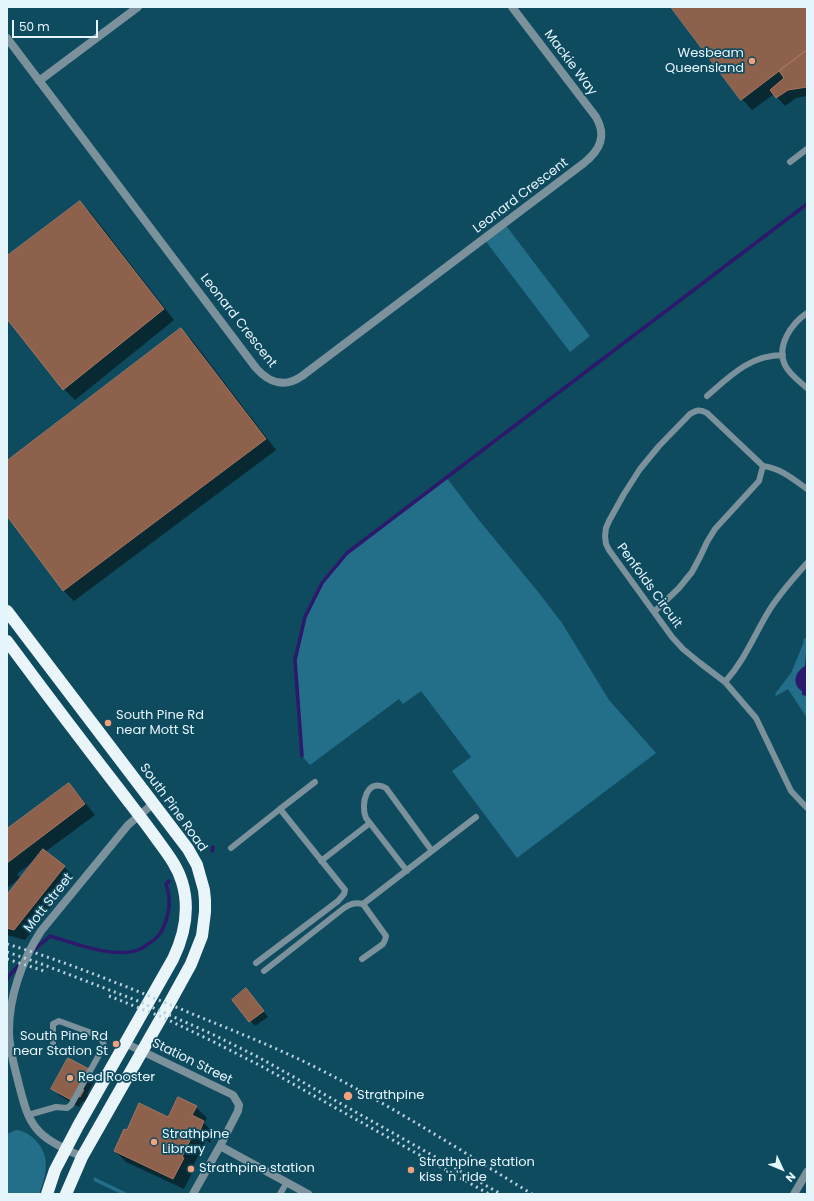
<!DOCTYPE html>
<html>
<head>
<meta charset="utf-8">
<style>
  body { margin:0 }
  #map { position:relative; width:814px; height:1201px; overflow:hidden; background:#0f4b5f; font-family:Poppins,sans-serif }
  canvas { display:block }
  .frame { position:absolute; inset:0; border:8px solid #e5f5fc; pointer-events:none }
  .north { position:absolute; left:762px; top:1149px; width:40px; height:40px; -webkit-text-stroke:3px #0f4b5f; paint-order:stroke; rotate:134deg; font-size:11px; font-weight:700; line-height:16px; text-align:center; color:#e5f5fc }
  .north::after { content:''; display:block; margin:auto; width:14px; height:18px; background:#e5f5fc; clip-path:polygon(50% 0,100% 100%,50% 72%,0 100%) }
  .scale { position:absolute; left:12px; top:20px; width:86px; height:18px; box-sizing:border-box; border:2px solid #e5f5fc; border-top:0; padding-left:5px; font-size:12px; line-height:14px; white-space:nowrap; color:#e5f5fc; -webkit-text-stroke:3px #0f4b5f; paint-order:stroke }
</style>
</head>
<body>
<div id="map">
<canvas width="814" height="1201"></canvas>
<div class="frame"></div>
<div class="north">N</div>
<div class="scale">50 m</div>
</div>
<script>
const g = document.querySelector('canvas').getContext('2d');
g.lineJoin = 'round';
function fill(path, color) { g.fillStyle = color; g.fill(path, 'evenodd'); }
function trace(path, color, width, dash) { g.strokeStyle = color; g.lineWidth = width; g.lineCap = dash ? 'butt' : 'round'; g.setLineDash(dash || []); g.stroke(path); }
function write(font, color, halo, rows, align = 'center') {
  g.font = font + ' Poppins,sans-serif'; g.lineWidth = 3.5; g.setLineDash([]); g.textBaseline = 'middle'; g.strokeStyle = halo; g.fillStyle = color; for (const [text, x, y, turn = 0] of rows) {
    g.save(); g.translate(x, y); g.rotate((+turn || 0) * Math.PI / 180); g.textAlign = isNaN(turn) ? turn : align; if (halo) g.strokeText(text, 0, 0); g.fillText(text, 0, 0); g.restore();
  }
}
fill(new Path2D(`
  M504,223L590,336L570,352L484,239Z
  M446,477L478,519L539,593L562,623L609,700L656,753L517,858L452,771L471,757L421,691L403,704L399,699L310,765L302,756L295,660L305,617L322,583L347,553Z
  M804,638L807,639V718L788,689L776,696L775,694L791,673L803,644Z
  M16,1130C25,1131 31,1135 37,1142C51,1158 46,1176 39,1194H7V1135L9,1133Z
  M94,1177L129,1194H121L94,1181Z`), '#236e89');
fill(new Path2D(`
  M806,653H807V696L802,695V691C791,684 795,672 805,666Z`), '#2c196b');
fill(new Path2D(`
  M673,7H807V96L796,98L785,106L774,94L752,110L742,99Z
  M80,202L91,213L174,320L75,400L64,389L7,317V257Z
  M181,329L192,340L276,450L74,601L63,590L7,515V463Z
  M68,784L79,795L95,815L45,852L64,867L74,877L25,940L7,935V897L35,860L17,874L20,878L7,888V830Z
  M246,989L268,1017L255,1026L233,1000Z
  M88,1070L96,1078L87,1094L92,1098L88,1104L83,1101L79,1107L60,1096L52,1088Z
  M196,1107L207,1118L204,1123L214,1133L210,1143L206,1140L192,1168L194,1169L184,1189L126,1162L115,1151L127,1131L169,1118Z`), '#0007');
trace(new Path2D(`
  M302,756L295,660L305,617L322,583L347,553L807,204
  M212,851L213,847
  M32,952L50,936C73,943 117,960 140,949C143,948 145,946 148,944C155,940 161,934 164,926C170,911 171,899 166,884L169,881
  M7,980L9,976L22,962`), '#2c196b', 3.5);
const building = new Path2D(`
  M671,7H807V50L741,100Z
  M807,50V87L788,90L776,98L770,90L784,78L779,71Z
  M80,201L164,309L63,390L7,319V256Z
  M181,328L266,439L63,591L7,516V461Z
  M69,783L85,804L7,863V829Z
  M43,849L65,866L14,930L7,928V895Z
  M246,988L264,1011L249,1022L232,1000Z
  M68,1058L89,1069L79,1087L84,1090L80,1097L74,1094L71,1100L51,1089Z
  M178,1097L197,1106L192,1115L204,1121L199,1133L195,1130L182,1157L184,1158L173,1179L114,1151L124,1129L127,1130L139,1103L168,1117Z`);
fill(building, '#8e614c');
trace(building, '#a57660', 1);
trace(new Path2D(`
  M790,162L807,149
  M807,313C791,324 776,346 785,365C789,374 799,381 807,388
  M707,396C730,376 750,355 783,355
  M807,489C793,479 780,468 763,466L707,413C700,409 696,410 690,414L659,446L640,469L624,494L609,521L606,528L605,536L606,544L609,550L672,637L683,649L700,663L725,682L756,718L791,791L807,808
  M654,612L679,588L692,572L700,557L707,542L715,529L759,481L763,466
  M725,682C744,661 753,638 767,614C778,595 793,579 807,563
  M280,809L315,782
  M231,848L280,809L345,890L344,894L338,901L256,963
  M321,861L370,823
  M407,871L366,818C360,804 367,777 386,788L432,851
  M363,904L476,817
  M264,971L344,908C350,904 355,902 363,904L386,936L385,940L383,944L362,959
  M28,1115L56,1107L67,1108L71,1105L99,1055C106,1047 105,1042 97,1035L59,1021L53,1024V1043
  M280,1194L287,1182`), '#7b929c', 6);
trace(new Path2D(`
  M7,38L256,368C269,383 285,388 302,376L584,163C600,150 607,136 596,117L512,7
  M39,81L138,7
  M125,1043L233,1095L239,1105L238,1111L220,1146L193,1194
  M220,1146L308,1194
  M82,1157C66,1149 47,1142 36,1128C26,1116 23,1099 19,1085C15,1068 9,1050 9,1031C9,997 22,960 41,931L128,825L154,803
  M794,1194L807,1172`), '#7b929c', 8);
trace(new Path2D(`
  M7,611L188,849L197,865L204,890L205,900V912L202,936L191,964L169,1004L82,1157L66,1194
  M7,641C44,691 81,740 119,789C131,805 144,821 156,838C166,852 177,865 182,882C190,908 185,934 173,959L78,1126L55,1170L47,1194`), '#eaf5fa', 12);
trace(new Path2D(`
  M7,944C67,962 125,986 183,1010C226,1028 271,1045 313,1066C389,1104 460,1150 532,1194
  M7,952L39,963L138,1001L212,1034L260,1058L501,1194
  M7,959L47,972
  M109,996L162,1017L210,1040L261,1066L489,1194`), '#b8d1db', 3, [2, 4]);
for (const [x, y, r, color] of [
  [752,61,4,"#f1a17c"],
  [108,723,4,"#f1a17c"],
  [116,1044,4,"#f1a17c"],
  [70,1078,4,"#f1a17c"],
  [348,1096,5,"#f1a17c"],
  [154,1142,4,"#f1a17c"],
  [191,1169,4,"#f1a17c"],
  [411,1170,4,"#f1a17c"]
]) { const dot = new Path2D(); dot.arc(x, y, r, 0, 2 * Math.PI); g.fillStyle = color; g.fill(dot); trace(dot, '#0f4b5f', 1.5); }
write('13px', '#e5f5fc', '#0f4b5f', [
  ["Wesbeam",744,54,"right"],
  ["Queensland",744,69,"right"],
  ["South Pine Rd",116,716],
  ["near Mott St",116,731],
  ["South Pine Rd",108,1037,"right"],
  ["near Station St",108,1052,"right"],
  ["Red Rooster",78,1078],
  ["Strathpine",357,1096],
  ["Strathpine",162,1135],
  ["Library",162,1150],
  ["Strathpine station",419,1163],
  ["kiss 'n' ride",419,1178],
  ["Strathpine station",199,1169]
], 'left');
write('13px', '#e5f5fc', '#0f4b5f', [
  ["Mackie Way",570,63,53],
  ["Leonard Crescent",521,196,-37],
  ["Leonard Crescent",238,321,52],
  ["Penfolds Circuit",649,586,54],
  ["South Pine Road",173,808,54],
  ["Mott Street",49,903,-52],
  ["Station Street",192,1062,26]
]);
</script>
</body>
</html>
